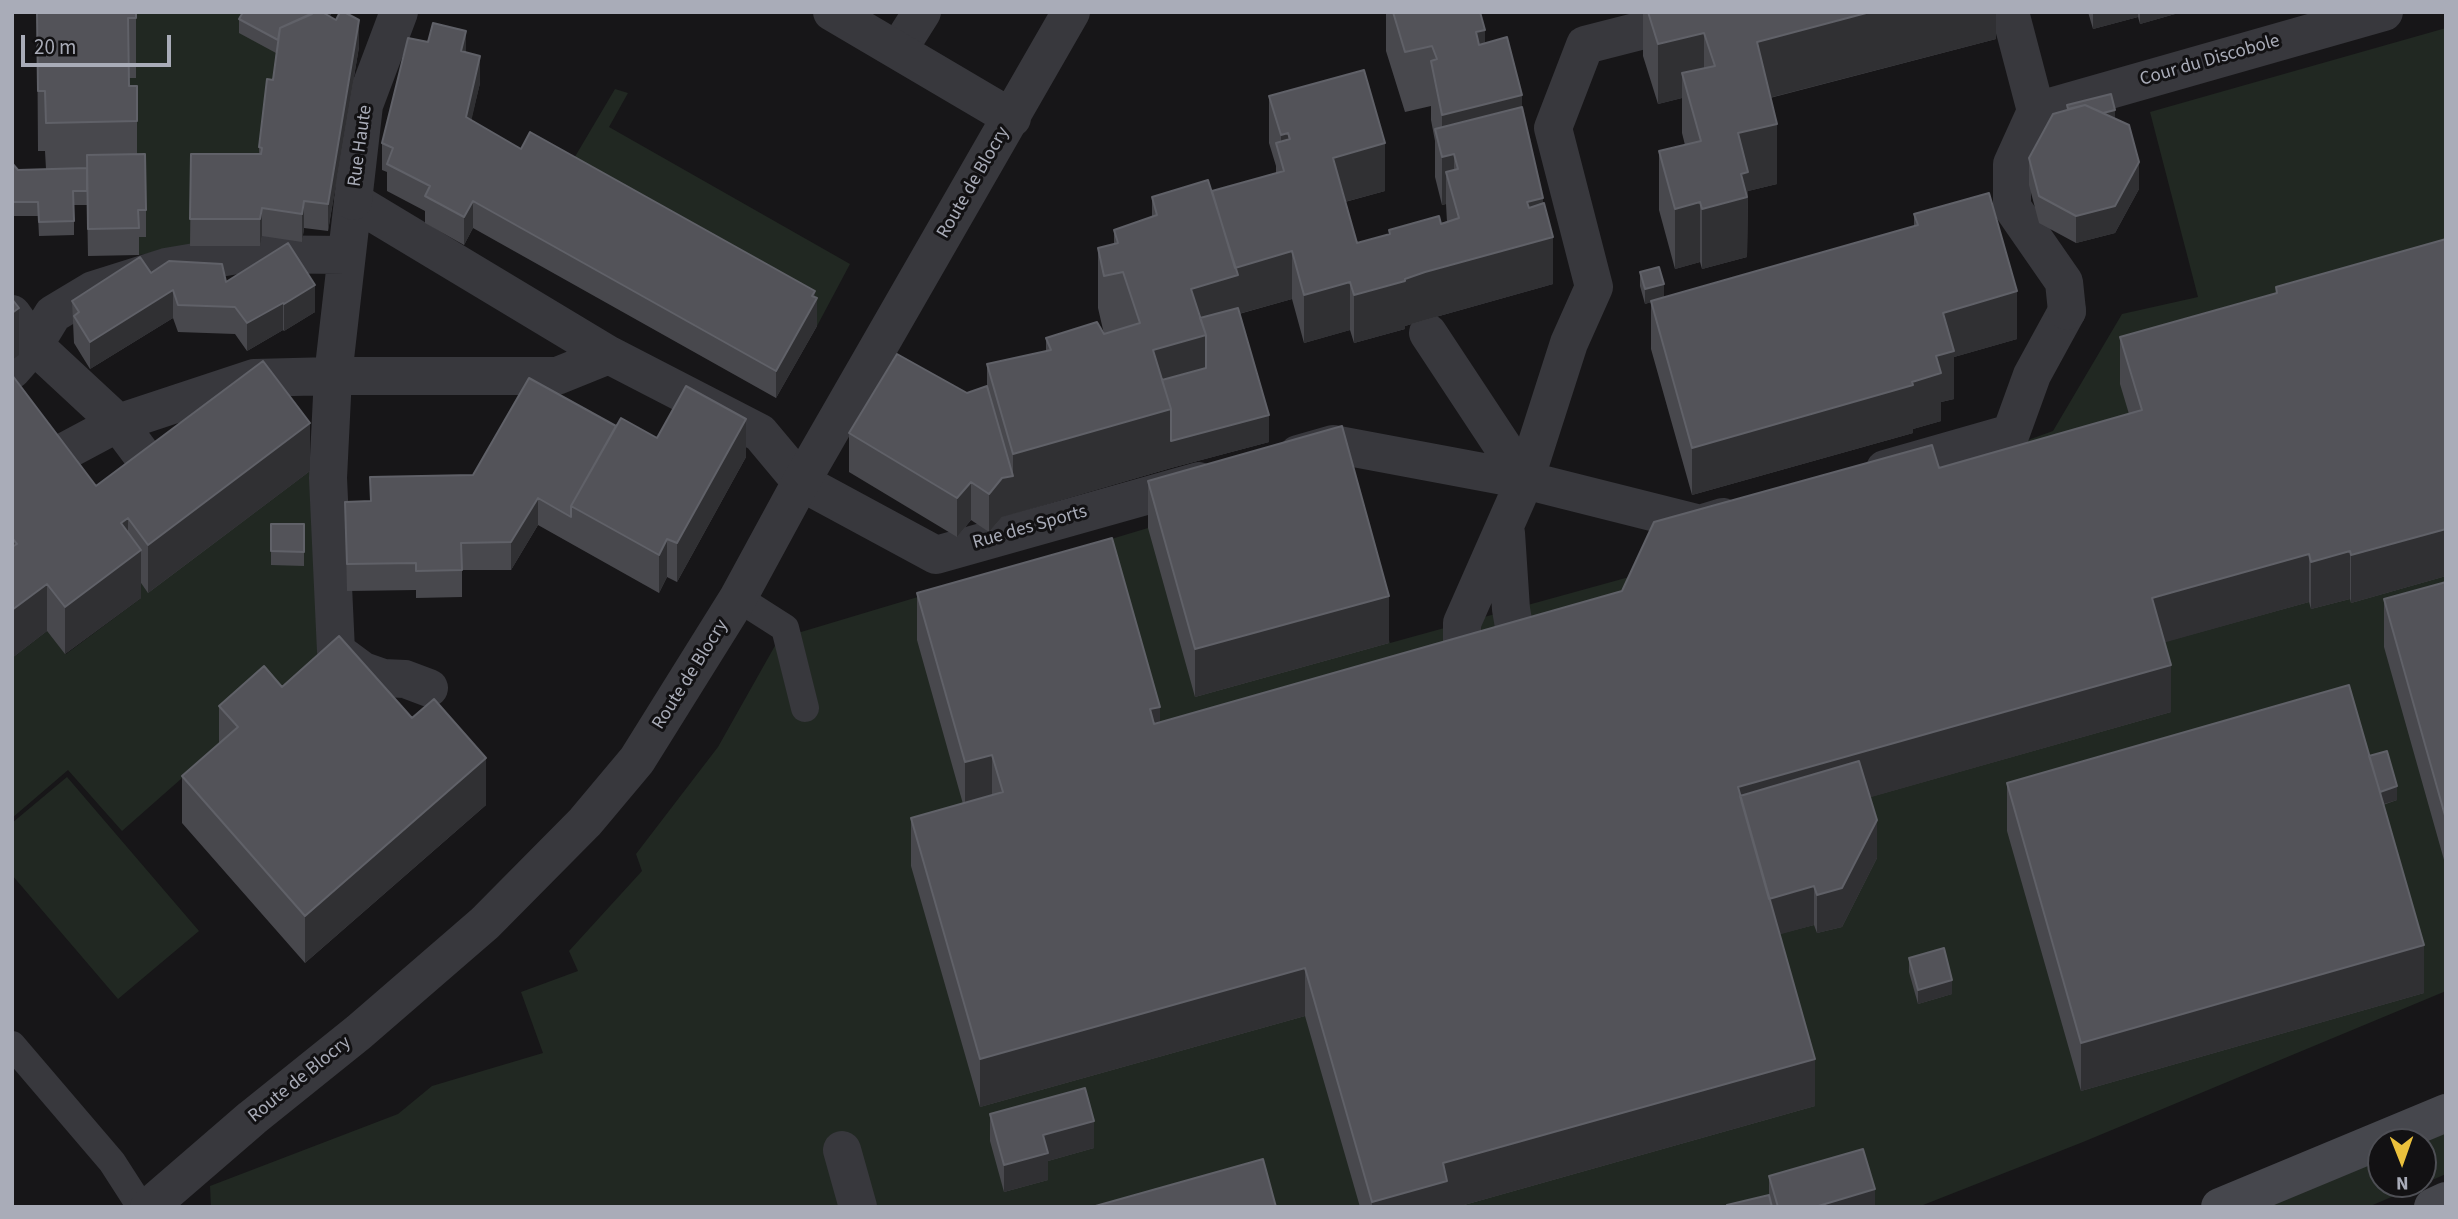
<!DOCTYPE html>
<html>
<head>
<meta charset="utf-8">
<style>
  body { margin:0 }
  #map { position:relative; width:2458px; height:1219px; overflow:hidden; background:#171618; font-family:"Source Sans 3",sans-serif }
  canvas { display:block }
  .frame { position:absolute; inset:0; border:14px solid #a9acb8; pointer-events:none }
  .north { position:absolute; left:2367px; top:1128px; width:70px; height:70px; box-sizing:border-box; background:#121113; border:2px solid #4e4f55; border-radius:50%; rotate:179deg; font-size:19px; font-weight:700; line-height:28px; text-align:center; color:#a9acb8 }
  .north::after { content:''; display:block; margin:auto; width:24px; height:32px; background:#ebc13c; clip-path:polygon(50% 0,100% 100%,50% 72%,0 100%) }
  .scale { position:absolute; left:21px; top:35px; width:150px; height:32px; box-sizing:border-box; border:4px solid #a9acb8; border-top:0; padding-left:9px; font-size:21px; line-height:24px; white-space:nowrap; color:#a9acb8; -webkit-text-stroke:5px #121113; paint-order:stroke }
</style>
</head>
<body>
<div id="map">
<canvas width="2458" height="1219"></canvas>
<div class="frame"></div>
<div class="north">N</div>
<div class="scale">20 m</div>
</div>
<script>
const g = document.querySelector('canvas').getContext('2d');
g.lineJoin = 'round';
function fill(path, color) { g.fillStyle = color; g.fill(path, 'evenodd'); }
function trace(path, color, width, dash) { g.strokeStyle = color; g.lineWidth = width; g.lineCap = dash ? 'butt' : 'round'; g.setLineDash(dash || []); g.stroke(path); }
function write(font, color, halo, rows, align = 'center') {
  g.font = font + ' "Source Sans 3",sans-serif'; g.lineWidth = 6; g.setLineDash([]); g.textBaseline = 'middle'; g.strokeStyle = halo; g.fillStyle = color; for (const [text, x, y, turn = 0] of rows) {
    g.save(); g.translate(x, y); g.rotate((+turn || 0) * Math.PI / 180); g.textAlign = isNaN(turn) ? turn : align; if (halo) g.strokeText(text, 0, 0); g.fillText(text, 0, 0); g.restore();
  }
}
fill(new Path2D(`
  M108,12H251L280,55L259,174L190,246L139,255L137,181L128,78H136Z
  M2446,28V991L2083,1142L1918,1207H211L210,1186L398,1114L432,1086L543,1053L521,992L578,971L569,951L642,871L636,854L718,747L785,628L801,632L1148,528L1342,474L1390,643L1709,555L2053,431L2122,314L2198,297L2150,112Z
  M615,89L628,93L609,127L850,264L817,326L563,177Z
  M310,471L325,652L122,831L68,770L12,818V658L47,631L66,654L141,598L128,565L148,592Z
  M67,777L199,931L118,999L12,875V823Z
  M2446,1127V1174L2423,1184V1142Z
  M2381,1155V1184H2422L2368,1207H2256Z`), '#212822');
trace(new Path2D(`
  M738,598L785,628L805,708
  M12,1045L112,1162L141,1207`), '#38383d', 28);
trace(new Path2D(`
  M898,50L922,12
  M12,314L34,345L118,423L43,463
  M1428,333L1525,480
  M12,370L34,345L53,314L93,290L166,267L243,254L346,255
  M1298,454L1333,444L1525,480L1700,524L1723,517
  M1885,469L2011,433L2032,375L2067,311
  M163,483L118,423L254,378L333,376L353,201L609,355L760,433L801,482L936,555L1199,481
  M1506,533L1511,609L1521,668
  M1462,684V623L1525,480L1569,343L1594,287L1553,128L1585,45L1675,22L1673,12
  M429,688L405,679L383,678L363,671L336,651L328,478L333,376H557L609,355
  M842,1150L858,1207`), '#38383d', 38);
trace(new Path2D(`
  M832,12L1012,118
  M2010,12L2036,111L2012,164V207L2064,282L2067,311
  M2036,111L2384,12
  M353,201L364,105L399,12
  M149,1207L252,1118L359,1032L485,923L585,822L637,760L738,598L801,482L1071,12`), '#38383d', 38);
trace(new Path2D(`
  M2220,1207L2446,1113
  M2433,1207L2446,1201`), '#46474d', 38);
fill(new Path2D(`
  M37,12H136V78H129V86H137V154L146,210V237H139V255L88,256L87,205H74V235L39,236L38,216H12V163L18,170L46,169L45,151H38Z
  M243,12H332L330,16L359,47L328,231L304,228L302,242L262,236L260,246H190L191,154H259V147L273,80L276,53L239,33V19Z
  M1386,12H1480L1485,43L1522,107L1543,204L1553,284L1425,320L1405,326V329L1354,343L1350,330L1304,343L1292,299L1239,314L1269,442L1171,468L1002,517L989,532L971,520L957,537L849,472V433L987,386V364L1046,351V338L1104,334L1098,308V248L1114,244V230L1152,217V197L1212,191L1276,173V166L1269,143V96L1385,191L1345,202L1357,243L1389,234V230L1447,222L1446,204L1442,205L1435,177V141L1431,120V106L1405,112L1386,51Z
  M1643,12H1996V39L1770,98L1777,184L1748,191L1747,257L1702,269L1700,262L1675,269L1659,210V151L1685,145L1682,133V98L1658,104L1643,56Z
  M2088,12H2182L2140,24L2138,17L2093,29Z
  M466,52L480,83L471,120L521,149L815,298L817,326L776,398L473,228L464,245L425,223V211L387,191V172L382,170V143Z
  M2067,105L2115,118L2139,189L2115,233L2076,243L2039,223L2029,185V158L2067,110Z
  M1914,214L2017,339L1954,357V399L1941,402V421L1913,429V433L1692,495L1651,349V302L1645,304L1640,286V272L1664,297L1914,226Z
  M2446,239V576L2351,603L2350,599L2311,609L2309,602L2164,642L2171,712L1870,797L1877,858L1842,927L1817,933L1814,925L1779,934L1815,1106L1457,1207H1360L1305,1016L980,1107L911,866V818L963,804L917,640V593L1160,723L1622,591L1939,468L2129,414L2120,384V337L2276,293V287Z
  M151,273L226,282L315,312L284,331L283,330L247,351L235,334L178,332L173,318L90,369L74,343L72,301Z
  M12,375L96,486L310,471L148,593L141,583V598L65,654L47,631L12,658Z
  M616,426L657,438L746,457L677,582L667,577L659,593L538,525L511,570H462V597L416,598V590L347,591L345,502L370,501V477L473,475Z
  M1148,481L1389,643L1195,697L1148,528Z
  M271,524H304V566L271,565Z
  M2446,582V867L2384,647V599Z
  M282,687L486,805L305,963L182,823V776L219,743V706Z
  M2369,756L2397,800L2383,805L2424,993L2081,1091L2007,831V783Z
  M1909,958L1952,994L1918,1004L1909,972Z
  M990,1114L1094,1148L1048,1161V1180L1004,1192L990,1141Z
  M1769,1176L1875,1207H1727L1769,1195Z`), '#48484d');
fill(new Path2D(`
  M320,12H332L320,33Z
  M1870,12H1996V39L1757,101V42Z
  M2093,12H2138V17L2093,29Z
  M2140,12H2182L2140,24Z
  M359,20V47L328,231V204Z
  M1485,30V89L1476,32Z
  M466,31V58L461,51Z
  M1704,33V93L1682,73V98L1658,104V44Z
  M480,56V83L466,144V117Z
  M1522,95V155L1454,154V199L1446,174V204L1442,205V115Z
  M2115,110V124L2071,121Z
  M1777,124V184L1748,191L1747,257L1702,269V209L1738,133Z
  M1288,133V181L1281,159V135Z
  M1385,143V191L1333,205V158Z
  M2139,162V189L2115,233L2076,243V216Z
  M1543,198V240L1553,237V284L1425,320L1405,326V329L1354,343V295L1405,279L1527,202Z
  M304,201V228L302,242V214Z
  M473,201V228L464,245V217Z
  M1700,202V262L1675,269V209Z
  M262,208V236L260,246V219Z
  M1292,251V299L1238,314L1206,395L1153,383V350L1191,289L1233,268Z
  M1350,282V330L1304,343V295Z
  M1664,284V298L1645,304V289Z
  M315,285V312L284,331V304Z
  M173,290V318L90,369V342Z
  M815,291V302L817,298V326L776,398V371Z
  M2017,291V339L1954,357V399L1941,402V421L1913,429V433L1692,495V448L1912,382L1936,356L1943,313Z
  M283,303V330L247,351V323Z
  M19,308V355L12,360V313Z
  M1171,409L1269,415V442L1171,468L1002,517L989,532V494L1002,478L1013,476V454Z
  M746,419V457L677,582V543Z
  M310,423V471L148,593V545Z
  M971,482V520L957,537V498Z
  M538,498V525L511,570V542Z
  M128,518V560L141,550V598L65,654V607L121,523Z
  M2446,529V576L2351,603V555Z
  M667,539V577L659,593V555Z
  M2350,551V599L2311,609V562Z
  M2309,554V602L2152,646V598Z
  M47,584V631L12,658V610Z
  M1389,596V643L1195,697V649Z
  M2171,665V712L1748,832L1738,787Z
  M1160,707V754L1150,709Z
  M992,755V802L965,810V762Z
  M486,758V805L305,963V916Z
  M2397,786V800L2371,808V794Z
  M1877,820V858L1842,927L1817,933V895Z
  M1814,886V925L1767,938V900Z
  M2424,945V993L2081,1091V1043Z
  M1305,968V1016L980,1107V1059Z
  M1952,980V994L1918,1004V990Z
  M1815,1059V1106L1457,1207H1372V1202L1443,1163Z
  M1094,1121V1148L1048,1161V1180L1004,1192V1165L1043,1135Z
  M1875,1189V1207H1815Z`), '#303033');
const building = new Path2D(`
  M37,12H136V18H128L129,86H137V121L46,123L45,91H38Z
  M243,12H309L312,14L280,28L278,40L239,19Z
  M315,12H322L336,20L340,12H344L359,20L328,204L304,201L302,214L262,208L260,219H190L191,154H261L262,148L259,147L267,79L273,80L280,28Z
  M1393,12H1480L1485,30L1476,32L1479,45L1507,37L1522,95L1442,115L1431,61L1437,59L1432,46L1405,52Z
  M1648,12H1870L1757,42L1777,124L1738,133L1748,172L1741,174L1747,197L1702,209L1700,202L1675,209L1659,151L1701,141L1682,73L1715,66L1704,33L1658,44Z
  M433,23L466,31L461,51L480,56L466,117L521,149L530,132L815,291L812,296L817,298L776,371L473,201L464,217L425,196L430,186L387,164L393,148L382,143L408,38L428,42Z
  M1364,70L1385,143L1333,158L1357,243L1390,234L1389,230L1439,216L1441,224L1459,218L1446,172L1458,169L1454,154L1442,157L1435,129L1522,107L1543,198L1527,202L1529,208L1544,203L1553,237L1425,272L1405,279V281L1354,295L1350,282L1304,295L1292,251L1235,268L1212,191L1284,171L1276,143L1290,139L1288,133L1281,135L1269,96Z
  M2111,94L2115,110L2103,113L2085,105L2068,109L2067,105Z
  M2085,105L2129,125L2139,162L2115,206L2076,216L2039,196L2029,158L2053,114Z
  M145,154L146,210H138L139,228L88,229L87,155Z
  M12,163L18,170L87,168V191H73L74,221L39,222L38,202H12Z
  M1208,180L1238,275L1191,289L1206,335L1153,350L1171,409L1013,454L987,364L1051,350L1046,338L1097,322L1104,334L1140,323L1123,272L1104,276L1098,248L1118,243L1114,230L1157,215L1152,197Z
  M1989,193L2017,291L1943,313L1954,351L1936,356L1941,373L1912,382L1913,385L1692,448L1651,301L1918,225L1914,214Z
  M2446,239V529L2351,555L2350,551L2311,562L2309,554L2152,598L2171,665L1738,787L1815,1059L1443,1163L1447,1181L1372,1202L1305,968L980,1059L911,818L1003,792L992,755L965,762L917,593L1112,538L1160,707L1150,709L1154,724L1622,591L1654,522L1932,445L1939,468L2142,410L2120,337L2277,293L2276,287Z
  M288,243L315,285L284,304L283,303L247,323L235,307L178,305L173,290L90,342L74,316L79,312L72,301L140,257L151,273L169,261L222,264L226,282Z
  M1659,267L1664,284L1645,289L1640,272Z
  M12,299L19,308L12,313Z
  M1238,308L1269,415L1171,441V409L1162,380L1206,368V335L1200,318Z
  M897,354L967,393L987,386L1013,476L1002,478L989,494L971,482L957,498L849,433Z
  M263,361L310,423L148,545L128,518L121,523L141,550L65,607L47,584L12,610V547L17,544L12,538V375L96,486Z
  M529,378L616,426L571,506V517L538,498L511,542L461,543L462,570L416,571V563L347,564L345,502L371,501L370,477L473,475Z
  M686,386L746,419L677,543L667,539L659,555L571,506L621,418L657,438Z
  M1342,426L1389,596L1195,649L1148,481Z
  M271,524H304V552L271,551Z
  M2446,582V819L2384,599Z
  M339,636L412,718L434,699L486,758L305,916L182,776L238,727L219,706L264,666L282,687Z
  M2349,685L2424,945L2081,1043L2007,783Z
  M2387,751L2397,786L2380,792L2369,756Z
  M1859,761L1877,820L1842,888L1817,895L1814,886L1769,899L1740,796Z
  M1944,948L1952,980L1918,990L1909,958Z
  M1085,1088L1094,1121L1043,1135L1048,1153L1004,1165L990,1114Z
  M1863,1149L1875,1189L1815,1207H1778L1769,1176Z
  M1263,1159L1276,1207H1092Z
  M1769,1195L1772,1207H1728L1727,1205Z`);
fill(building, '#535359');
trace(building, '#606168', 2);
write('19px', '#a9acb8', '#121113', [
  ["Cour du Discobole",2210,61,-16],
  ["Rue Haute",361,146,-82],
  ["Route de Blocry",974,183,-60],
  ["Rue des Sports",1030,528,-16],
  ["Route de Blocry",691,675,-58],
  ["Route de Blocry",300,1080,-39]
]);
</script>
</body>
</html>
